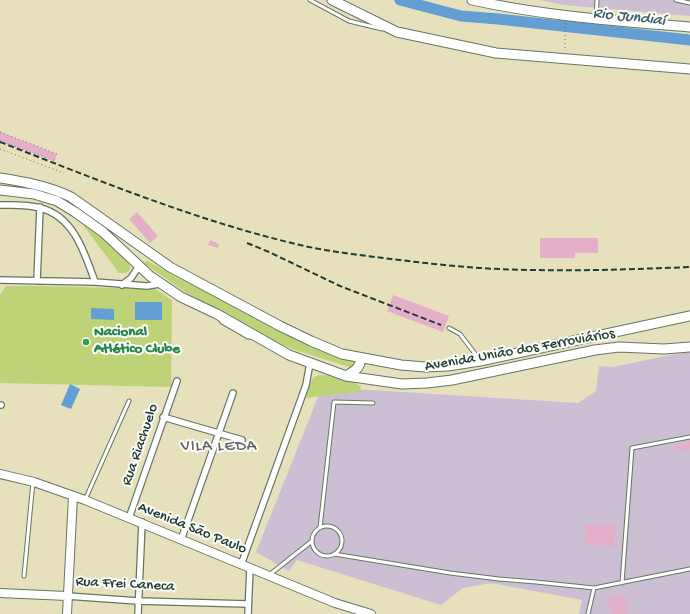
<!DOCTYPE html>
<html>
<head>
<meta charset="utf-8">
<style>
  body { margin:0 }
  canvas { display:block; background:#e7e0bd }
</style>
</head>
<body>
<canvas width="690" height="614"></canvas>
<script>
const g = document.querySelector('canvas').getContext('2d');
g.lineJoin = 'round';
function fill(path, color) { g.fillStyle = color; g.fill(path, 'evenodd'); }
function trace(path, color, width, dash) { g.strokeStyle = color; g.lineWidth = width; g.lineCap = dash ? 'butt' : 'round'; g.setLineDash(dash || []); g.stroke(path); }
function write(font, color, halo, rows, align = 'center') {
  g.font = font + ' "Gochi Hand",sans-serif'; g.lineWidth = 4; g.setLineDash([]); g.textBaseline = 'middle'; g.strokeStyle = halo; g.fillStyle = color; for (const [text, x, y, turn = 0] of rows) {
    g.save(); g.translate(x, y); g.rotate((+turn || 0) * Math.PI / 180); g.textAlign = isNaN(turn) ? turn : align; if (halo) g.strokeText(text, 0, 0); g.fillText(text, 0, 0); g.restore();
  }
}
fill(new Path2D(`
  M541,0H690V16L563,5Z
  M690,351V614H579L582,600L491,583L463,588L441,605L297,560L289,571L256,552L322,387L578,403L596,391L599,366L613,367Z`), '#ccbfd4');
fill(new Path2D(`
  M80,221L110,245L130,265V270L126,273H119Z
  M148,261L176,277L354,360L355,364L354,367H349L292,349L257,333L187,293L145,264V262Z
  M6,286H43L155,289L172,300L171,387L0,383V295Z
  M318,375C332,375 352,378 361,387L360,392L305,398L312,379Z`), '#bed377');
fill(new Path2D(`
  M135,302H162V320H135Z
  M91,308L114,309V320L91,319Z
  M70,384L80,389L71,409L61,405Z`), '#649fd4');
trace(new Path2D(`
  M400,0L461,16L498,19L690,40`), '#649fd4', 11);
fill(new Path2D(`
  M0,132L57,154L55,161L0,141Z
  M137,212L158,236L150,243L129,219Z
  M540,238H598V253H575V258H540Z
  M210,240L219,244L218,248L208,245Z
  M393,295L449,316L443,332L387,311Z
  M690,441V449L676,451L675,444Z
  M586,524L615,526L614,546L585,544Z
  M623,594L628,614H612L608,598Z`), '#e5aec9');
const lane = new Path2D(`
  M310,0L349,21L382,29
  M676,0L690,3
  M596,17L597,0
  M220,319L222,322L248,337H252
  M449,328L460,334L479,359
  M85,500L129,401
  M312 541a15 15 0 1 1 30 0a15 15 0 1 1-30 0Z
  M320,528L334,402L373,403
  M334,554L450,573L499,579L536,582L594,588L690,569
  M269,575L312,541
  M24,576L32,492L33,484
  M622,583L632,448L690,437
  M588,614L594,588`);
const street = new Path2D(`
  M0,205C13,205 27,204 40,208C74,216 85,254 95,282
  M0,280L95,282L147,286L159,284
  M37,281L40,207
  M122,285L131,278L139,266
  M0,405H1
  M163,417L242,440
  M129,518L177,381
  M181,540L233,393
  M241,565L306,385L310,363
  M67,596L138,601L248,604
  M138,614L142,522
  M248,614L250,568`);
const secondary = new Path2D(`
  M0,474L34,482L85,500L335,603L371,614
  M0,593L67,596
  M67,614L73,496`);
const primary = new Path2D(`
  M332,0L397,32L496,53L690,69
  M472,0C544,16 617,21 690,27
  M0,178C25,182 48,186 71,197L170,267L280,326L311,341L342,354L401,365L425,367L448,366L480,361L690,316
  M0,190L34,194L57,201L75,212L103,232L150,276L181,297L217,314L289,355L346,376L402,384L427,383L452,380L595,350L619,347L664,349L690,347
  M346,376C354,371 360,369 361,358`);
trace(lane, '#657664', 5);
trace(street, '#657664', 8);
trace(secondary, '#657664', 10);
trace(primary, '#657664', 11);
trace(new Path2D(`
  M565,23V50
  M0,132L57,154
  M0,141L55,161
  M0,149L64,173`), '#657664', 1, [1, 3]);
trace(lane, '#fff', 3);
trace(street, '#fff', 5.5);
trace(secondary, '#fff', 8);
trace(primary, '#fff', 9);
trace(new Path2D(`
  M0,142C98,180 197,221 300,245C330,252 361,255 391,259C440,265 488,270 537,270C588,271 639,269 690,267
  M247,243L269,252L340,286L441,325`), '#1f3d34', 2, [6, 3]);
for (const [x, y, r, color] of [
  [86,342,4,"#2e9e5b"]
]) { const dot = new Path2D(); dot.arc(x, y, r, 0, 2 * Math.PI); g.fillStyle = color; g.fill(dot); trace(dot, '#fdfcf7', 1.5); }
write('bold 15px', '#27864d', '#fdfcf7', [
  ["Nacional",94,333],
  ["Atlético Clube",94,350]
], 'left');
write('15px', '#1f3d34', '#fdfcf7', [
  ["Avenida União dos Ferroviários",520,351,-10],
  ["Rua Riachuelo",141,445,-71],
  ["Avenida São Paulo",192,529,22],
  ["Rua Frei Caneca",125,585,3]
]);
write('italic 16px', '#375f6c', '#fdfcf7', [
  ["Rio Jundiaí",629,18,6]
]);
g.letterSpacing = '1px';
write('16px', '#646568', '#fdfcf7', [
  ["VILA LEDA",219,448]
]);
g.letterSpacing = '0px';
</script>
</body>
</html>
